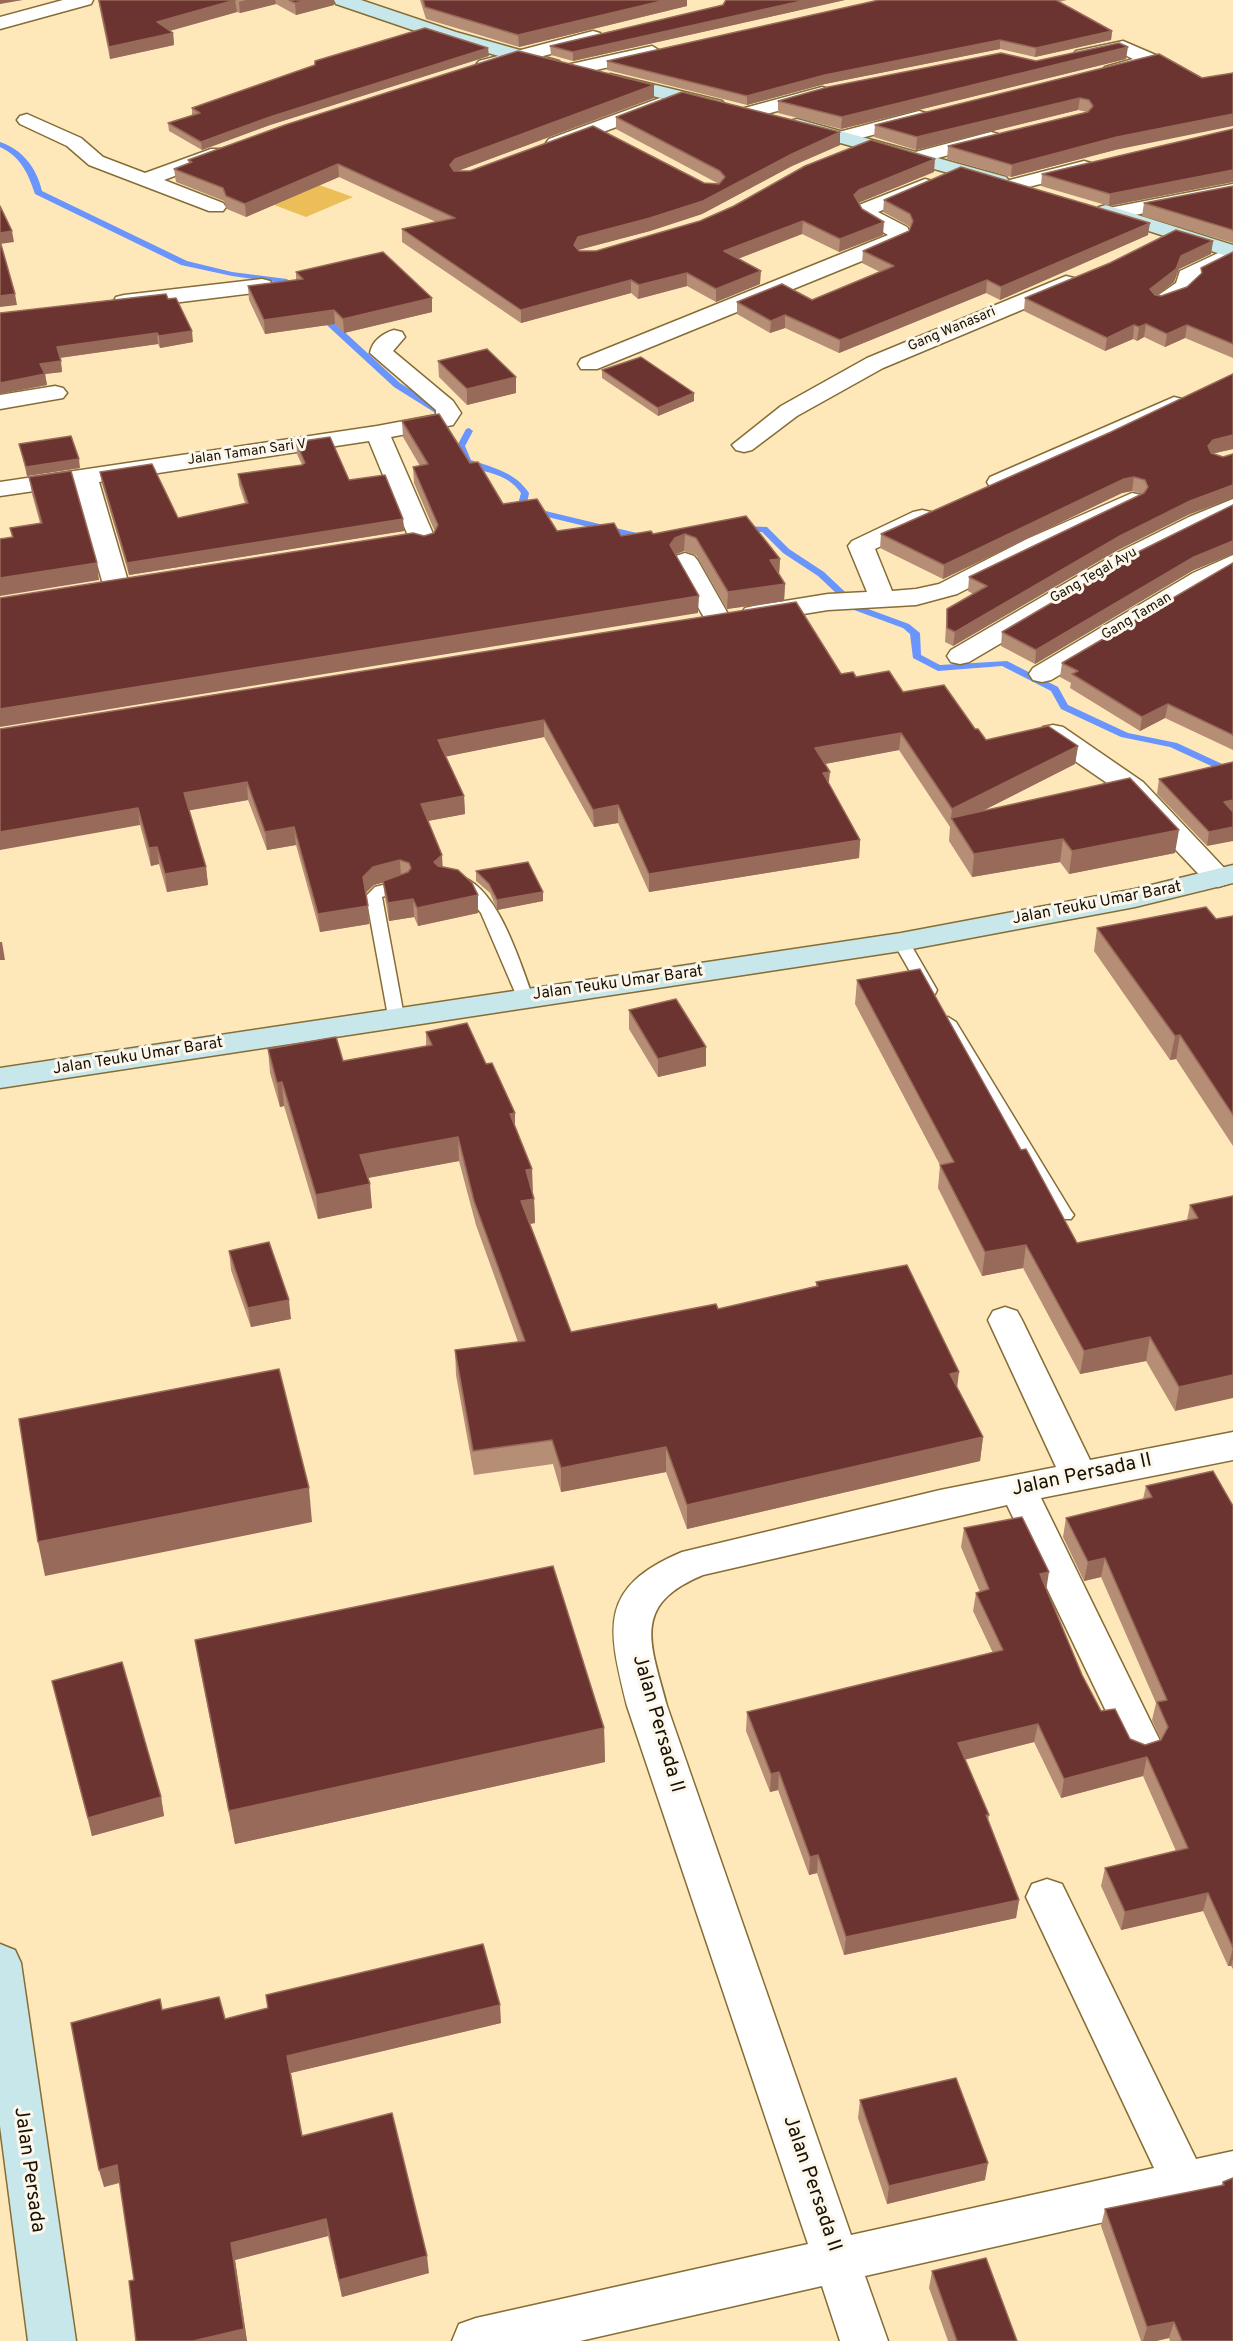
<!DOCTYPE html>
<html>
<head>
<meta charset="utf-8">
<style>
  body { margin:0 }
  canvas { display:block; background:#fee8ba }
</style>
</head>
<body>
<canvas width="1233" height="2341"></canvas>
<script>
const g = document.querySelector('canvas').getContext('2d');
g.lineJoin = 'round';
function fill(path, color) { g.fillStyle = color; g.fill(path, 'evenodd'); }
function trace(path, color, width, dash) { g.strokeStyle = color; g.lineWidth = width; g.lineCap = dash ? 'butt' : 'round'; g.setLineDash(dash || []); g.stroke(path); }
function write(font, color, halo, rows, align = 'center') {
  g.font = font + ' Overpass,sans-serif'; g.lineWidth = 6; g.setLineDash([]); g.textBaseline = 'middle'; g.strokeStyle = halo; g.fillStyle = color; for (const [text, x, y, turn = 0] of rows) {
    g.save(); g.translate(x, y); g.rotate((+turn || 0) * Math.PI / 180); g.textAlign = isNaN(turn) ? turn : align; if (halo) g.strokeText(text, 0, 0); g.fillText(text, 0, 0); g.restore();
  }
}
fill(new Path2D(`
  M291,175L353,197L306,217L245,194Z`), '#ecbe58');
fill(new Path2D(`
  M0,142C22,149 37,168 42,191L187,261L232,272L287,279L299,291L292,293L282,283L232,276L181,265L35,194C28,173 21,157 0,147Z
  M318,313H324L400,383L443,410V414H437L394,387L318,317Z
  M469,428L473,431L465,446L471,460C494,468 515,472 529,493L527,504L529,507L645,535L647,537L642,540L523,511L518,504L521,493C505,470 482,475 463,462L457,446L466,429Z
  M743,526L767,527L789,549L824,572L860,606L909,624L920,633L921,655L940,665L1007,661L1058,687L1068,705L1128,733L1177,743L1233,769V776L1170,747L1121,737L1061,709L1051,691L1002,666L938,671L913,658L910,634L903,628L854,610L818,576L783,553L762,532L740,531L738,529Z`), '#6995fd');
const lane = new Path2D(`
  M459,876C498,886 520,963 533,997L531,1001L525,1002L517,997L481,913L463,890L451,881Z
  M402,880L408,882L410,885L408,888L382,897L404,1016L396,1021L388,1016L366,896L375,887Z
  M901,937L907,938L937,990L935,994L929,995L923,994L893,942Z
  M948,1017L956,1022L1071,1211L1074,1215L1071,1219H1059L940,1022Z`);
const street = new Path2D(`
  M63,0H93L91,4L0,29V17Z
  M593,31L600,33L602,37L600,41L486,71L476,65L479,61Z
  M1123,41L1158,56L1161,60L1158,64L1112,77L1105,75L1102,71L1105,67L1133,59L1121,53L1083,61L1073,55L1076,51Z
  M652,46L662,52L659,56L569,76L559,70L562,66Z
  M822,87L829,89L832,93L829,97L748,119L741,117L738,113L741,109Z
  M660,98L667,100L670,104L667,108L563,147H549L546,143L549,139Z
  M919,111L926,113L929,117L926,121L842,143L835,141L832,137L835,133Z
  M27,114L81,138L103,157L145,173L211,149H225L228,153L225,157L164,180L223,203L226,207L223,211H209L89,165L67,146L20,124L17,120L20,116Z
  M991,132L998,134L1001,138L998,142L915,164L908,162L905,158L908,154Z
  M1084,161L1091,163L1094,167L1091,171L1013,191L1006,189L1003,185L1006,181Z
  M925,179L932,181L935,185L932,189L878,212L907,227L910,232L906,243L597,369H581L578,364L581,359L888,235L862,220L855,209L859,205Z
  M1233,184V196L1114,219L1107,217L1103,213L1107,209L1114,207Z
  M1233,246V261L1197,280L1198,285C1189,297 1168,309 1153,306L1150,301L1176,283L1180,271Z
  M1066,276L1074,278L1077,283L1074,288L883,368L797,416L752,450L744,452L736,450L732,445L781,406L867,358Z
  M262,279L270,281L273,286L270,291L124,309L116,307L113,302L116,297L124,295Z
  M394,330L402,332L405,337L393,351L453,401L461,413L453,425L391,437L437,543L433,548L424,551L415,548L411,543L369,441L99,482L130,588L126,593L117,596L108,593L104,588L75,485L0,496V482L377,426L436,415V410L370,353C372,341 383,333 394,330Z
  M55,386L63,388L67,393L63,398L0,409V395Z
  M1174,397L1182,399L1186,404L1182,409L1008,487L999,489L990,487L987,482L990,477Z
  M1132,493L1141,495L1144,500L1141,505L1045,549L957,594L916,605L828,610L754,622L745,620L741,614L745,608L754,606L828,594L867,592L848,546L852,541L913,512L922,510L931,512L934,517L931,522L875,549L892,591L916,589L939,584L1027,539Z
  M1233,499V515L1137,563L969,662L960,664L951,662L947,656L951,650L1119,552L1189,517Z
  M685,553L694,556L698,561L732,621L728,627L719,629L710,627L706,621L672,561L676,556Z
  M1233,555V573L1051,680L1042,682L1033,680L1029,674L1033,668L1193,573Z
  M1053,725L1063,727L1143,782L1228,872L1233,878L1228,884L1218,887L1208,884L1123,794L1043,739L1039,733L1043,727Z
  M1005,1307L1017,1311L1022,1320L1090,1460L1233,1432V1460L1041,1498L1162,1745L1156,1757L1142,1762L1128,1757L1007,1505L703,1575C630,1605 651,1644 667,1706L851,2235L1154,2168L1026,1897L1032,1884L1047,1879L1062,1884L1196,2159L1233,2151V2193L865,2276L888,2341H840L822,2286L580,2341H452L459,2324L476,2318L808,2244L627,1706C608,1628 597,1588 682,1552L940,1490L1056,1467L988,1320L993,1311Z`);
const secondary = new Path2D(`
  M334,0H361L456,32L559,61L562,65L552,71L442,40L336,4Z
  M610,74L722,101L725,105L722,109L715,111L603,84L600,80Z
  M797,119L1006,177L1009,181L1006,185L999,187L790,129L787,125L790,121Z
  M1106,205L1233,245V258L1099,215L1095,211L1099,207Z
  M1233,865V883L1135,907L901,951L0,1088V1068L901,933L1135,889Z
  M0,1944L15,1950L21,1963L76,2341H28L0,2126Z`);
trace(lane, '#866d35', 3);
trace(street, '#866d35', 3);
trace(secondary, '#866d35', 3);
fill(lane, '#fff');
fill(street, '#fff');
fill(secondary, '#c8e7ea');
fill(new Path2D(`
  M98,0H334V5L296,15L276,4L240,13L237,12L170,31L173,33L174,45L110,59Z
  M420,0H687V6L519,47L426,19Z
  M845,0L573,61L551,55L550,46L723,5Z
  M879,0H1067L1059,2L1112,31L1111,40L1035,57L1000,49L825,84L747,105L607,70V61Z
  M1159,54L1115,150L1011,177L947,159L948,146L1087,112L1078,110L916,150L874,137L875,125Z
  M489,56L270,125L202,150L169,131L168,123L192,115V108Z
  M1126,59L841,129L778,113V101L1036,61Z
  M654,98L458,171L719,184L616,129V117L840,145L792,166L702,214L650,231L578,250L579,251H596L934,172L858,203L862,209L883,235L839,252L802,234L738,259L760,284L716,302L687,286L638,299L631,293L521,323L402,242V229L436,222L339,177L246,217L227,209L224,201L176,182L174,169L189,163L188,160Z
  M1233,129V182L1109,206L1041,186L1042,174Z
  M1233,186V243L1142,216L1144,203Z
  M884,200L1148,235L1000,300L986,293L839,353L785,328L770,333L737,314V302L812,300L880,272L862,263L863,251L909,231L910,228L909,226L883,212Z
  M1213,241L1211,254L1179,269L1174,282L1157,295L1161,296L1187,287L1201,274V268L1233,252V358L1185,338L1165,347L1144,337L1137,341L1133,339L1105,351L1024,311L1025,298Z
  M296,272L432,312L344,333L335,324L265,334L249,300L248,286L296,280Z
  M166,294L193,342L160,348L158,344L60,358L62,372L45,374L47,385L0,394V313Z
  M438,361L516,377V393L467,405L439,377Z
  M602,370L694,393V401L658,416L602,378Z
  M402,421L470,463L503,504L557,531L621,536L653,534L746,516L780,559L779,575L785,584L784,601L727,609L696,555L684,551L675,554L698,613L424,536L435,532L414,483L413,467L420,466L403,437Z
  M1111,432L1233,449L1212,454L1188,515L1118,550L953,646L945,642L947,609L973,594L968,591L969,577L1143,494L1132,491L1122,493L943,579L880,548L881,534Z
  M296,442L403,519L404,531L129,575L102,484L100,472L178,518L245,503L239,485L238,474L302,465L297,454Z
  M19,444L80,468L27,476Z
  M29,477L99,580L12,537L10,528L40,523L32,494Z
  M1233,563V750L1165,718L1140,731L1070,688L1071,683L1060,677L1062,663Z
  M1192,571L1035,664L1001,646L1002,632Z
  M841,674L856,677L903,692L975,729L986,740L1078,746L1075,764L982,811L1175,853L1069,874L1060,862L972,877L949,841L950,827L899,750L825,764L829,784L860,840L859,858L649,892L618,823L594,827L544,737L446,756L464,796L465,814L428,821L442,867L478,895V913L418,926L414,917L389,921L385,898L383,882L374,885L366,893L369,924L320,932L296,845L267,850L248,800L189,810L206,867L208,885L167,892L159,864L151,866L140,825L0,729Z
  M1233,762L1207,846L1157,794L1159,779Z
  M476,871L543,892V901L497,910L490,893L476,881Z
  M1233,916V1146L1176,1059L1170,1060L1094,951L1097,928L1216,919Z
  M857,980L1021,1150L1077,1243L1187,1220L1190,1205L1233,1196L1175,1411L1146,1361L1080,1374L1023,1268L982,1276L938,1188L940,1165L855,1004Z
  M629,1010L706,1047V1066L658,1077L629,1029Z
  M426,1032L515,1127L534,1199L535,1223L530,1224L571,1332L718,1309L816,1286V1282L957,1389L983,1437L980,1461L687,1529L666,1472L561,1492L553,1464L474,1475L456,1375L455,1350L518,1342L476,1225L459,1161L368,1178L372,1208L318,1219L284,1106L280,1107L270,1073L268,1049L343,1061L426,1046Z
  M229,1251L291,1319L251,1327L231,1270Z
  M1146,1486L1233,1506V1969L1231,1966H1228L1203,1911L1121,1930L1101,1886L1105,1868L1176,1851L1143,1776L1061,1798L1034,1742L965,1759L989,1815L988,1821L1019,1900L1016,1918L844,1955L817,1873L809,1875L778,1790L770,1792L746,1731L747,1712L993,1653L973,1611L976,1593L980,1592L961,1547L964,1528L1046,1589L1082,1675L1101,1711L1130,1739L1145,1745L1161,1740L1152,1720L1156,1703L1101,1577L1084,1581L1063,1537L1066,1518L1143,1499Z
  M195,1640L604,1728L605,1762L235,1844L201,1674Z
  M52,1681L161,1797L164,1816L92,1836Z
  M266,1995L501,2023L291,2073L302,2136L429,2273L342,2297L328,2236L235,2260L247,2341H136L134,2280L120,2183L104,2187L162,2010L225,2019L268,2009Z
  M860,2100L985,2180L887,2204L858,2118Z
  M1233,2178V2341H1170L1169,2338L1156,2341H1141L1101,2226L1105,2209L1221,2186L1223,2182Z
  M932,2271L1017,2341H948L929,2288Z`), '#b58e75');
fill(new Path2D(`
  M0,0H23L0,4Z
  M235,0L237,12L158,34L157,22Z
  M246,0H275L276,4L240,13L239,2Z
  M307,0H334V5L296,15L295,3Z
  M666,0H687V6L519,47L518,35Z
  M806,0H845L573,61V52Z
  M1112,31L1111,40L1035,57L1036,48Z
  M173,33L174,45L110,59L109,47Z
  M1000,40V49L825,84L747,105V96L825,75Z
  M1128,47L1126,59L841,129L842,117Z
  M488,48L489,56L270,125L202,150L201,142L270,117Z
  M654,85V98L455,172L451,178L450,165L455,159Z
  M1080,98L1078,110L916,150L917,137Z
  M1233,114V126L1115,150L1011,177L1012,165L1117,137Z
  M840,132V145L792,166L702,214L650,231L578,250L574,258V245L578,237L650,218Z
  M935,159L934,172L858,203L854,195L859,190Z
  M338,164L339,177L246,217L245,204Z
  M1233,170V182L1109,206L1110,194Z
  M803,221L802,234L724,264V251Z
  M884,222L883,235L839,252L840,239Z
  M1150,223L1148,235L1000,300L1001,287Z
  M12,231L14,242L0,244V233Z
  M1213,241L1211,254L1179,269L1174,282L1148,302L1150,289L1181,256Z
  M761,271L760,284L716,302V289Z
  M687,273V286L638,299L639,285Z
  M631,280V293L521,323V310Z
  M987,280L986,293L839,353L840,340Z
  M15,294L17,305L0,307V296Z
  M432,298V312L344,333L343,319Z
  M334,310L335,324L265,334L264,320Z
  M785,315V328L770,333L771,321Z
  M1146,324L1144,337L1137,341L1139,327Z
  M1134,325L1133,339L1105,351L1107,338Z
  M1187,325L1185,338L1165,347L1167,334Z
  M192,331L193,342L160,348L159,336Z
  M157,333L158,344L58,358L57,347Z
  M61,361L62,372L45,374L47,385L0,394V383L40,364Z
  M516,377V393L467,405V389Z
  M694,393V401L658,416V408Z
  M1233,435V449L1210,454L1208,446L1213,440Z
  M79,459L80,468L27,476L26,467Z
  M1134,477L1132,491L1122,493L943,579L944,565L1124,479Z
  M1233,485V498L1188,515L1118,550L953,646L955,632L1120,536L1190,501Z
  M403,519L404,531L129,575L127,563Z
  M685,534L684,551L674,555L670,545L675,538Z
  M1233,541V554L1192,571L1035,664L1036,650L1194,557Z
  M780,559L779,575L770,560Z
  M97,563L99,580L0,596V578Z
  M785,584L784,601L727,609L728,592Z
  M699,596L698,613L0,727V709Z
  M1168,704L1165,718L1140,731L1142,717Z
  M544,720V737L439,758L438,740Z
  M901,733L899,750L814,766L815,748Z
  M1078,746L1075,764L955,825L951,818L952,809Z
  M830,772L828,790L823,773Z
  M247,782L248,800L186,811L184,793Z
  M464,796L465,814L422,822L421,804Z
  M1233,800V814L1224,802Z
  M618,805V823L594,827L593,810Z
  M138,808L140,825L0,850V832Z
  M294,827L296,845L267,850L265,832Z
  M1233,827V841L1207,846L1209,832Z
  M1179,830L1175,853L1069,874L1072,851Z
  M1063,839L1060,862L972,877L974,854Z
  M860,840L859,858L649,892V874Z
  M157,847L159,864L151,866L149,848Z
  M442,855L443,873L434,862Z
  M400,860L401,878L374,885L364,894L363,877L373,867Z
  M206,867L208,885L167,892L165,874Z
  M543,892V901L497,910V900Z
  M478,895V913L418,926L417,908Z
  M413,899L414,917L389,921L388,903Z
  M368,906L369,924L320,932L318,914Z
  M0,942H2L5,960H0Z
  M1180,1035L1176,1059L1170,1060L1175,1036Z
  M706,1047V1066L658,1077V1059Z
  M282,1082L284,1106L280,1107L277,1083Z
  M515,1113V1137L510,1114Z
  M458,1137L459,1161L362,1179L360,1155Z
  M532,1169L533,1193L526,1170Z
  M370,1184L372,1208L318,1219L316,1195Z
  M534,1199L535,1223L522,1225L521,1201Z
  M1026,1245L1023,1268L982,1276L985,1252Z
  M289,1300L291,1319L251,1327L248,1308Z
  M1150,1337L1146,1361L1080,1374L1084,1351Z
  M959,1372L956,1397L950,1374Z
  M1233,1375V1398L1175,1411L1179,1387Z
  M983,1437L980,1461L687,1529V1505Z
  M666,1447V1472L561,1492V1468Z
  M309,1488L312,1522L45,1576L38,1542Z
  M1105,1558L1101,1577L1084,1581L1088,1562Z
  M1049,1572L1046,1591L1040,1574Z
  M1038,1724L1034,1742L956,1762L958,1743Z
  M604,1728L605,1762L235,1844L229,1811Z
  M1147,1757L1143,1776L1061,1798L1064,1779Z
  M779,1772L778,1790L770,1792L771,1774Z
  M161,1797L164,1816L92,1836L88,1818Z
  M818,1855L817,1873L809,1875L810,1857Z
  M1208,1893L1203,1911L1121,1930L1125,1912Z
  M1019,1900L1016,1918L844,1955L846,1937Z
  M1233,1948V1959L1231,1966H1228Z
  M500,2005L501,2023L290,2073L287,2056Z
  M988,2163L985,2180L887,2204L889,2186Z
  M117,2165L121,2182L104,2187L99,2170Z
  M326,2219L328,2236L235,2260L247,2341H193L231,2243Z
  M427,2256L429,2273L342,2297L339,2280Z
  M1174,2322L1169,2338L1156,2341H1143L1147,2327Z`), '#986a59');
const building = new Path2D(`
  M99,0H235L157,22L173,33L109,47Z
  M289,0H307L295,3Z
  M423,0H666L518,35L425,7Z
  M726,0H806L573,52L550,46L723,5Z
  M879,0H1056L1112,31L1036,48L1000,40L825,75L747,96L607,61Z
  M425,28L488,48L270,117L201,142L168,123L200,113L192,108L315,65V61Z
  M1119,43L1128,47L842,117L778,101L828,87L1001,53L1036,61Z
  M518,51L654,85L455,159L450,165L454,171H470L593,126L704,183L719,184L725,177L720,171L616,117L682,92L840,132L792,154L703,201L650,218L578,237L574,245L579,251H596L700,221L734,206L805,166L871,140L935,159L859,190L854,195L862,209L884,222L840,239L803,221L724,251L761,271L716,289L687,273L639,285L631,280L521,310L402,229L455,218L338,164L245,204L226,196L223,188L174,169L192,162L188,160L285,125Z
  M1159,54L1202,78L1233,73V114L1117,137L1012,165L948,146L1088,112L1093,106L1089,100L1080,98L917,137L875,125Z
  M1233,129V170L1110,194L1042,174Z
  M961,167L1150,223L1001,287L987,280L840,340L785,315L771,321L737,302L782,284L812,300L894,266L863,251L909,231L913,221L910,214L884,200Z
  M1233,186V230L1144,203Z
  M0,206L12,231L0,233Z
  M1176,230L1213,241L1181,256L1176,269L1150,289L1155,295L1161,296L1187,287L1202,273L1201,268L1233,252V344L1187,325L1167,334L1146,324L1139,327L1134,325L1107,338L1025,298L1110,263Z
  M0,241L15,294L0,296Z
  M383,252L432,298L343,319L334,310L264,320L248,286L303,279L296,272Z
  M166,294L168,299L176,298L192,331L159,336L157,333L57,347L61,361L40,364L45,374L0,383V313Z
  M487,349L516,377L467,389L438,361Z
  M641,357L694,393L658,408L602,370Z
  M1233,374V435L1213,440L1208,446L1211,453L1223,457L1233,454V485L1190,501L1120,536L955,632L947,628V609L987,586L969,577L1144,493L1148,487L1145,480L1134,477L1124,479L944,565L881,534L1111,432Z
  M439,414L470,463L478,462L503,504L537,499L557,531L614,523L621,536L651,531L653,534L746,516L780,559L770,560L785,584L728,592L696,538L685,534L675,538L670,545L699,596L0,709V598L413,533L424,536L434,533L438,525L413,467L428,464L402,421Z
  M71,436L79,459L26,467L19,444Z
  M330,437L349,480L385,475L403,519L127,563L100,472L152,464L178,518L248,503L238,474L302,465L305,463L296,442Z
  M71,471L97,563L0,578V539L13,537L10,528L42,523L29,477Z
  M1233,505V541L1194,557L1036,650L1002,632L1140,551Z
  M1233,563V735L1168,704L1142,717L1072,674L1078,671L1062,663Z
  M796,602L841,674L853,672L856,677L889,671L903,692L944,685L975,729H978L986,740L1048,726L1078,746L952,809L901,733L815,748L830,772L823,773L860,840L649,874L618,805L593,810L544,720L438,740L464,796L421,804L442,855L434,862L438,866L458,870L472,883L478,895L417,908L413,899L388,903L383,881L408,872L411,868L409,863L400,860L373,867L363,877L368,906L318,914L294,827L265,832L247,782L184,793L206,867L165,874L157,847L149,848L138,808L0,832V729Z
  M1233,762V800L1224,802L1233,812V827L1209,832L1159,779Z
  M1130,778L1179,830L1072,851L1063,839L974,854L951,818Z
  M528,862L543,892L497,900L489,884L476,871Z
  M1206,907L1216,919L1233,916V1115L1180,1035L1175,1036L1097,928Z
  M920,969L1021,1150L1026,1149L1077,1243L1198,1218L1190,1205L1233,1196V1375L1179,1387L1150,1337L1084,1351L1026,1245L985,1252L940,1165L954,1162L857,980Z
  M676,999L706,1047L658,1059L629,1010Z
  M467,1023L486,1064L492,1063L515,1113L510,1114L532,1169L526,1170L534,1199L521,1201L571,1332L716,1304L718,1309L818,1286L816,1282L907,1265L959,1372L950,1374L983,1437L687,1505L666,1447L561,1468L552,1440L473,1451L455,1350L525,1341L474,1201L458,1137L360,1155L370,1184L316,1195L282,1082L277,1083L268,1049L336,1037L343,1061L432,1045L426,1032Z
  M269,1242L289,1300L248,1308L229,1251Z
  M279,1369L309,1488L38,1542L19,1419Z
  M1213,1471L1233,1506V1948L1208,1893L1125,1912L1105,1868L1188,1848L1147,1757L1064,1779L1038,1724L958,1743L989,1815H986L1019,1900L846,1937L818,1855L810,1857L779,1772L771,1774L747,1712L1003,1650L976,1593L989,1589L964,1528L1022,1517L1049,1572L1040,1574L1082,1675L1101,1711L1115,1709L1130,1739L1145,1745L1161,1740L1168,1727L1157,1702L1167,1700L1105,1558L1088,1562L1066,1518L1152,1497L1146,1486Z
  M553,1566L604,1728L229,1811L195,1640Z
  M122,1662L161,1797L88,1818L52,1681Z
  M483,1944L500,2005L287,2056L302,2136L392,2113L427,2256L339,2280L326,2219L231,2243L244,2329L193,2341H136L129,2281L134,2280L117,2165L99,2170L71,2023L160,1999L162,2010L219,1997L225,2019L268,2008L266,1995Z
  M956,2078L988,2163L889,2186L860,2100Z
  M1233,2178V2341H1182L1174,2322L1147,2327L1105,2209L1224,2185L1223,2182Z
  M986,2258L1017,2341H957L932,2271Z`);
fill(building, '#6c3430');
trace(building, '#986a59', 1.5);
write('14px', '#1a1000', '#fcf7ec', [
  ["Gang Wanasari",952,330,-23],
  ["Jalan Taman Sari V",247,453,-8],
  ["Gang Tegal Ayu",1094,576,-30],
  ["Gang Taman",1137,617,-31]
]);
write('16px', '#1a1000', '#fcf7ec', [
  ["Jalan Teuku Umar Barat",1097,904,-11],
  ["Jalan Teuku Umar Barat",618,984,-8],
  ["Jalan Teuku Umar Barat",138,1057,-9]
]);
write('20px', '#1a1000', '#fcf7ec', [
  ["Jalan Persada II",1082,1476,-12],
  ["Jalan Persada II",657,1724,74],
  ["Jalan Persada",28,2170,82],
  ["Jalan Persada II",811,2184,71]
]);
</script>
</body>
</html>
